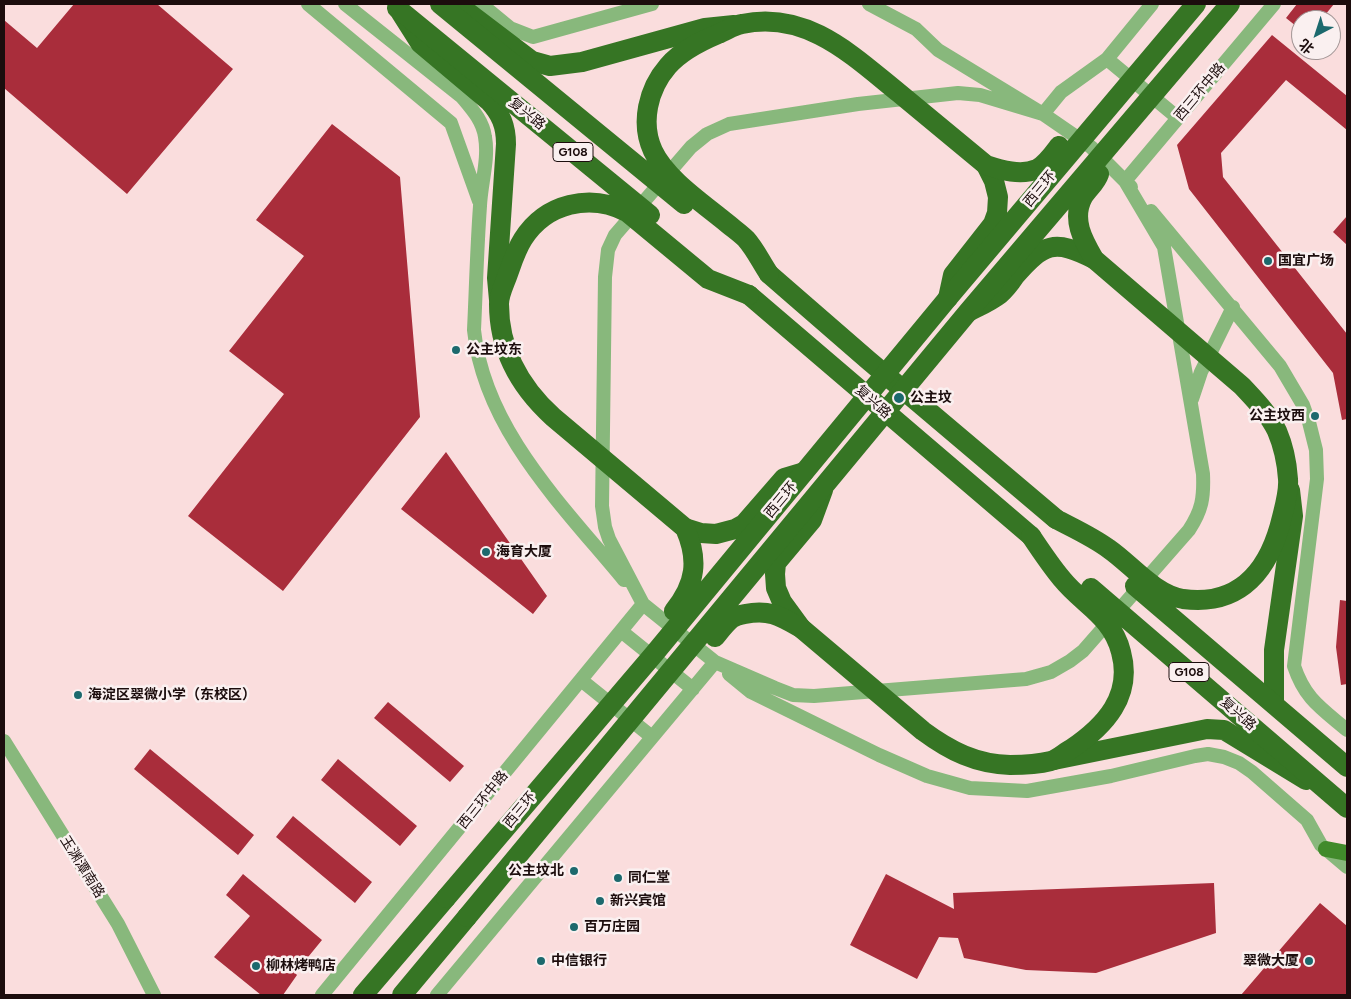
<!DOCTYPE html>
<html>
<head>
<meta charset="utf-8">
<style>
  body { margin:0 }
  #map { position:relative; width:1351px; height:999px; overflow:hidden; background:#fadddd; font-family:Figtree,"Noto Sans SC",sans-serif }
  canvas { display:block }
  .frame { position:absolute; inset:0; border:5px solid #1c0d0d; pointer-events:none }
  .north { position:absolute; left:1291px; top:10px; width:50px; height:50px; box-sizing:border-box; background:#faf0f0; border:1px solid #a19595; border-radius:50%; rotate:220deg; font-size:14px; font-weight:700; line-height:20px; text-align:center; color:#1c0d0d }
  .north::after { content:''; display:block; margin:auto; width:18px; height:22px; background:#1c696d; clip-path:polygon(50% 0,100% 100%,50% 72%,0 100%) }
</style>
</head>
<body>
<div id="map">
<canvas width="1351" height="999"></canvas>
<div class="frame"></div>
<div class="north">北</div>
</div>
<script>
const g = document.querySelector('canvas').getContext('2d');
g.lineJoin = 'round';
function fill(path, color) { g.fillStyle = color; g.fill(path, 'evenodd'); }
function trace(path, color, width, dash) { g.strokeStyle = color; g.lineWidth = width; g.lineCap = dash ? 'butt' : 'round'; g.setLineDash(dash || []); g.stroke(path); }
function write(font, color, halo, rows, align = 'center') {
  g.font = font + ' Figtree,"Noto Sans SC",sans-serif'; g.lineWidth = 5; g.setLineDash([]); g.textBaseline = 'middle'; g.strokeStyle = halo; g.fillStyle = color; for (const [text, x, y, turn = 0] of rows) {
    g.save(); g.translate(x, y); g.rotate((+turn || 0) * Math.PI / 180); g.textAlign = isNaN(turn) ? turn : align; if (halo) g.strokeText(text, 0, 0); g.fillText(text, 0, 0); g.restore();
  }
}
fill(new Path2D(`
  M74,4H157L233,69L127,194L4,88V20L37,48Z
  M1297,4H1334L1321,20H1301V30L1286,18Z
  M1272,35L1347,96V130L1286,80L1221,153L1223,177L1347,334V419L1342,420L1333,373L1189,189L1177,145Z
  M332,124L400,177L420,417L283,591L188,516L284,394L229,351L304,256L256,220Z
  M1347,216V245L1333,232Z
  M446,452L547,596L533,614L401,509Z
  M1340,600L1347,601V684L1341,685L1336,647Z
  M388,702L464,766L450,782L374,718Z
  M150,749L254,835L238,855L134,769Z
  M338,759L417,826L400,846L321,780Z
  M293,816L372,882L355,903L276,837Z
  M243,874L322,940L295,973L297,975L283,995H261L214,957L250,916L226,895Z
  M886,874L954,909L953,893L1214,883L1216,933L1096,973L1026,970L964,958L958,938L939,937L917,979L850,945Z
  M1320,903L1347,926V995H1241Z`), '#a92d3b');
trace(new Path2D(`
  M308,4L451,123L479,201
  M345,4L462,97C472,109 483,121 485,137C489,159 481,183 480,206C477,247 476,288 474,330C484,429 563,506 624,580
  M481,4L510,28L533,37L652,4
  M869,4L916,29L938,50L1043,114L1091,147L1131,187
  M1107,59L1178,118
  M1043,114L980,95L958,93L858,104L729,124L707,134L691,147L615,235L608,250L605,277L602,506L605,527L609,539L643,604L715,662L775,688L793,695L814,696L1026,679L1051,672L1070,661L1083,651L1189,530C1202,510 1204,498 1203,474L1164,247L1125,181
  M1043,114L1061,92L1107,59L1152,4
  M1125,181L1274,4
  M1151,211L1280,366L1303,405L1309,422L1316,450L1317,479L1294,666C1305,699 1321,708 1347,730
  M1192,399L1201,372L1233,307
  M621,631L693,689
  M729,674L751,692L879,755L927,776L970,788L1027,791L1111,776L1195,756L1208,754L1224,757L1239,763L1252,772L1307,820L1321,845L1347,867
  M581,680L652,737
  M4,741L118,924L154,995
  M322,995L643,604
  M437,995L715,662`), '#88b87c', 14);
trace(new Path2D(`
  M1326,849L1347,853`), '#418a2b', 16);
trace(new Path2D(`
  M457,4L532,61L550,66L582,62L705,28L734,25
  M401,13L420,43L489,101C501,114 506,126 506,144L497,278L499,300
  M769,274L868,360L1056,519
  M749,295L1031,536
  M948,298L953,275L993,224L997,213L998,197L994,181L986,165
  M970,311C980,306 991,301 1000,294C1006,289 1011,282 1015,276C1044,243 1054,239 1094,259
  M685,528L701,533L716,534L735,529L744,524L784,478L804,472
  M801,628L782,602L776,588L775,574L776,563L812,520L823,490
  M1274,704V650L1293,516L1290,490
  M1054,760L1207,729L1224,730L1306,780
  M363,995L446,898
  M402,995L467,917`), '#367524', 20);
trace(new Path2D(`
  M440,4L684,204
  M397,8L650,215
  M769,274C761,262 755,249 746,239C741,234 734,229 728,224C704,204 666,179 653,151C640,123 648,89 668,66C681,51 699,42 718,34C726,31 734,25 742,24C807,10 853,56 899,93C928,117 957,141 986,165C1001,170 1021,176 1037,169C1046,164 1053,154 1059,146
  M1056,519C1073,528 1093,537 1109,549C1132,565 1154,594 1183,599C1242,607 1270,568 1282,517C1285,505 1289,491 1288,479C1287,464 1283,445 1277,431C1269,414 1255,400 1242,386L1094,259C1083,240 1071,219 1083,197C1088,189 1096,183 1099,174
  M1135,586L1347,767
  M1091,588L1347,808
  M674,611C696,583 699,560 685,528L553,417C520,387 499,349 499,304C499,294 505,283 508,274C512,263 516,250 523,239C546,203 590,193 627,212L708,279L749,295
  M715,637C720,631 725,624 731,619C735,616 740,615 745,614C769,609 780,616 801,628L923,731C950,751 976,764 1010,765C1023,765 1039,764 1051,761C1058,759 1065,752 1071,749C1105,726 1133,696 1121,652C1112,616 1083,605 1062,579C1051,566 1041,551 1031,536
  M446,898L654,654L948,298L1196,4
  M467,917L968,312L1230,4`), '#367524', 20);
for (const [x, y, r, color] of [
  [1268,261,5,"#1c696d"],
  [456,350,5,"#1c696d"],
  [899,398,6,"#1c696d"],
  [1315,416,5,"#1c696d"],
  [486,552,5,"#1c696d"],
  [78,695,5,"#1c696d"],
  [574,871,5,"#1c696d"],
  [618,878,5,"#1c696d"],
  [600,901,5,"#1c696d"],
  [574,927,5,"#1c696d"],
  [541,961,5,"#1c696d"],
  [1309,961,5,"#1c696d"],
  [256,966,5,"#1c696d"]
]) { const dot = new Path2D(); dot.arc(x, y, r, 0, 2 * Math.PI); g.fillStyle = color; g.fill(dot); trace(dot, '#faf0f0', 2); }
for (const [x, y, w] of [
  [573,152,40],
  [1189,672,40]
]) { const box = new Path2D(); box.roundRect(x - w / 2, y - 9.5, w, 19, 4); g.fillStyle = '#faf0f0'; g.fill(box); trace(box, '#1c0d0d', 1); }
write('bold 12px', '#1c0d0d', null, [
  ["G108",573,152],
  ["G108",1189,672]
]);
write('14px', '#1c0d0d', '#faf0f0', [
  ["西三环中路",1200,92,-50],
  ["复兴路",527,114,39],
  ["西三环",1040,189,-50],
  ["复兴路",873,402,41],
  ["西三环",781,500,-50],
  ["复兴路",1238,714,41],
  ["西三环中路",483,800,-51],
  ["西三环",520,810,-50],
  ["玉渊潭南路",82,867,58]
]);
write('bold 14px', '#1c0d0d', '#faf0f0', [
  ["国宜广场",1278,261],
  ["公主坟东",466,350],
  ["公主坟",910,398],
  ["公主坟西",1305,416,"right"],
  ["海育大厦",496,552],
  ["海淀区翠微小学（东校区）",88,695],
  ["公主坟北",564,871,"right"],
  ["同仁堂",628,878],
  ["新兴宾馆",610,901],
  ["百万庄园",584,927],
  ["中信银行",551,961],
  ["翠微大厦",1299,961,"right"],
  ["柳林烤鸭店",266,966]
], 'left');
</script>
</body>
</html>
